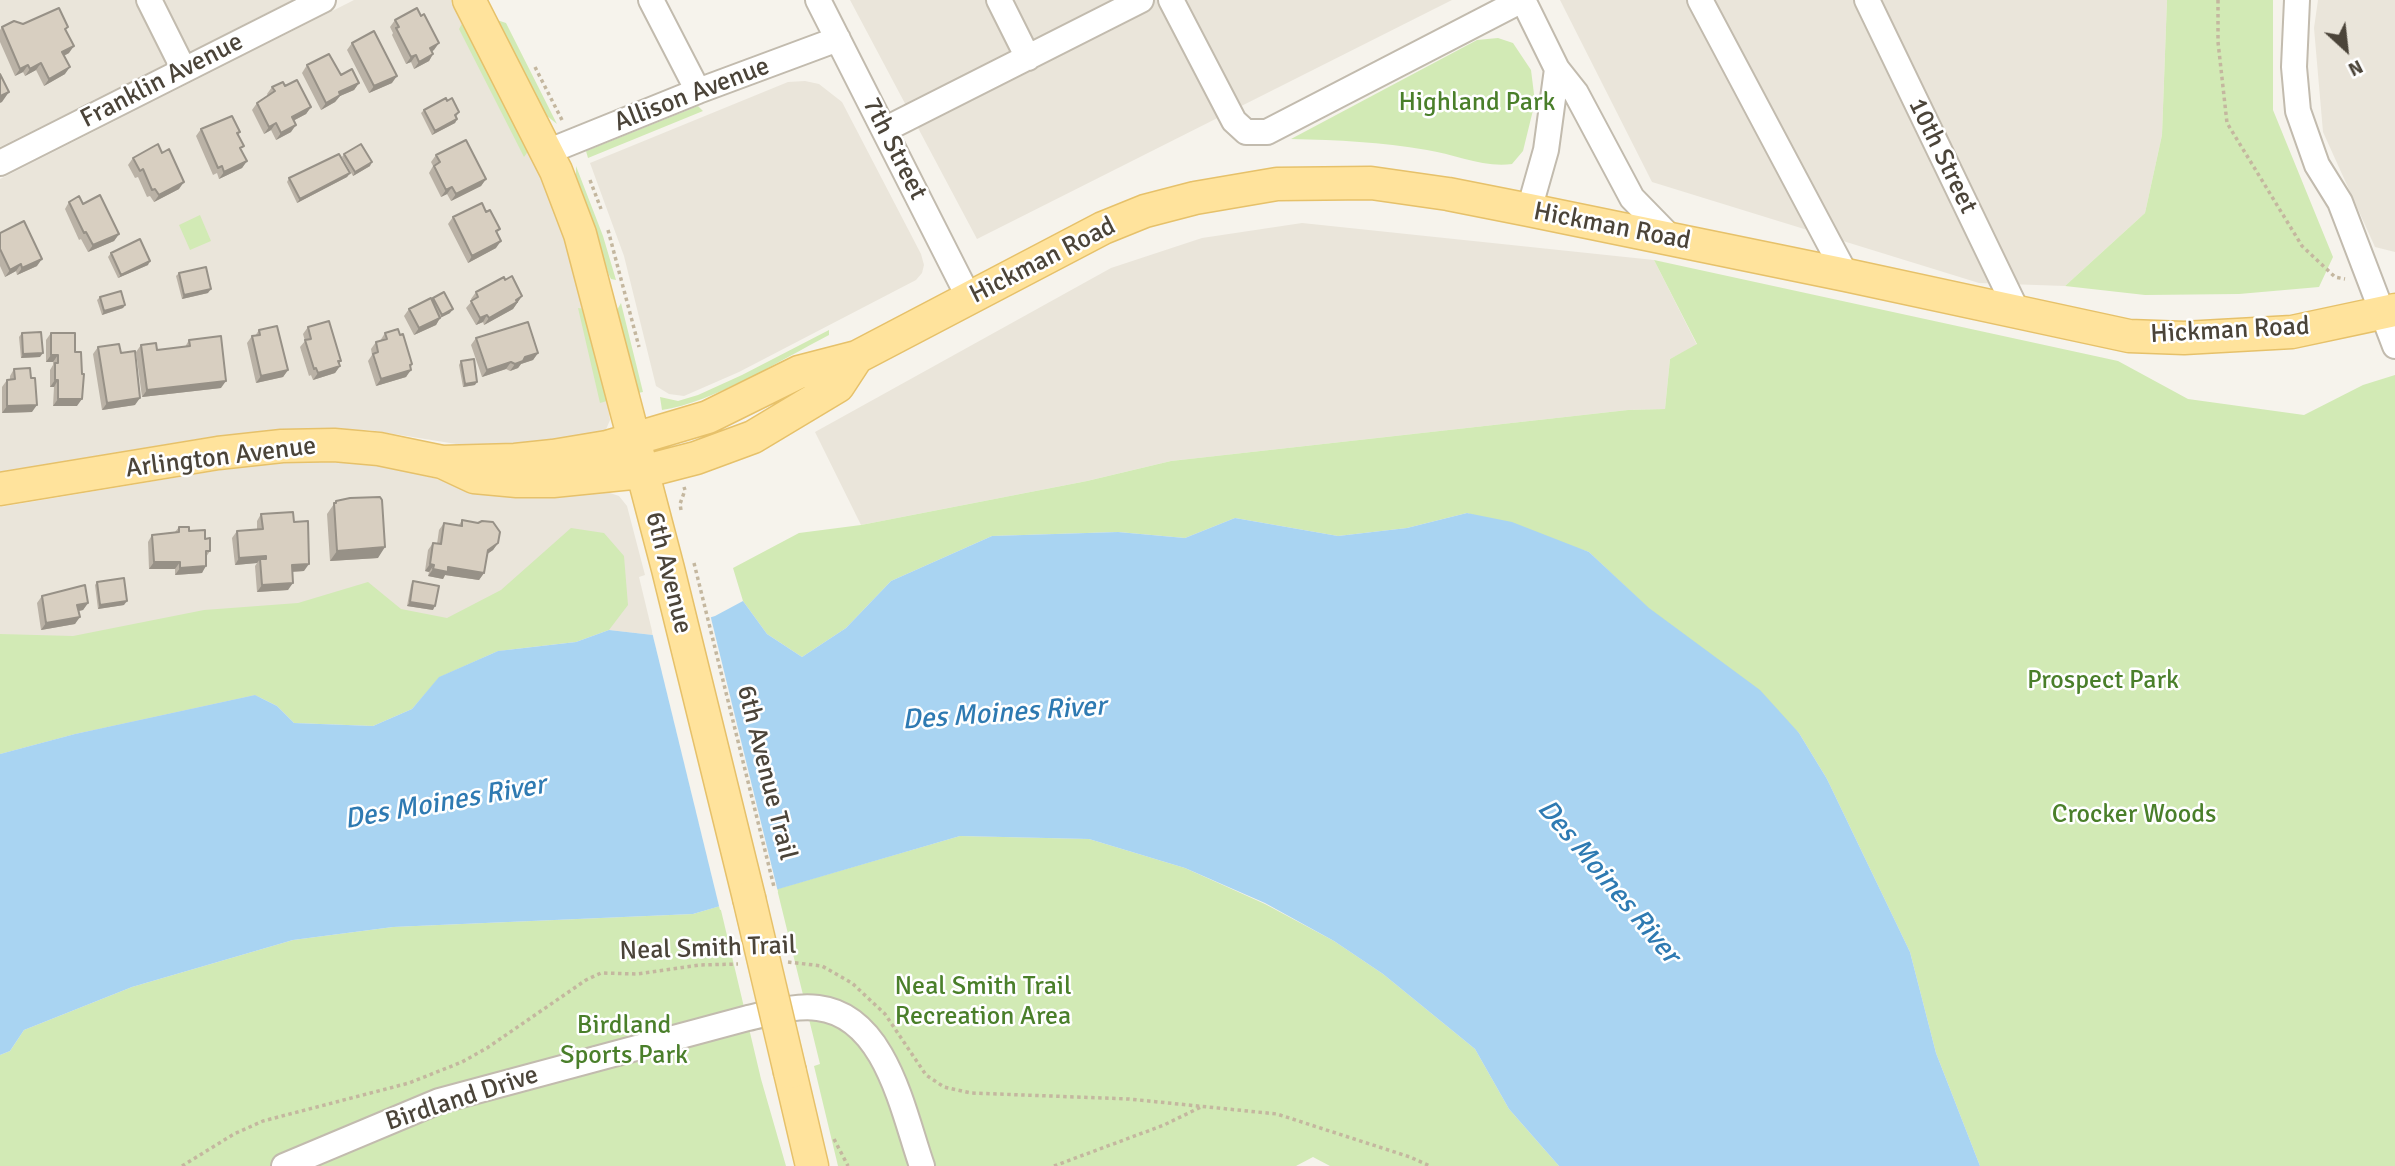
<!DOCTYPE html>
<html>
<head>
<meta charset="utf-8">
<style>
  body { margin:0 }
  #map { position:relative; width:2395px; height:1166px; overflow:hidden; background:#f6f3ec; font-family:Signika,sans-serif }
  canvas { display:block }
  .north { position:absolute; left:2311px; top:14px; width:70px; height:70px; -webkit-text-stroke:5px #fff; paint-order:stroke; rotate:153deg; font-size:19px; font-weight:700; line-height:28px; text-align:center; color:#4b4439 }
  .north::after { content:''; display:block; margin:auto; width:24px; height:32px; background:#4b4439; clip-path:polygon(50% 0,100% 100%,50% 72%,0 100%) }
</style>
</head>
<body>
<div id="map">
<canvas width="2395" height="1166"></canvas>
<div class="north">N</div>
</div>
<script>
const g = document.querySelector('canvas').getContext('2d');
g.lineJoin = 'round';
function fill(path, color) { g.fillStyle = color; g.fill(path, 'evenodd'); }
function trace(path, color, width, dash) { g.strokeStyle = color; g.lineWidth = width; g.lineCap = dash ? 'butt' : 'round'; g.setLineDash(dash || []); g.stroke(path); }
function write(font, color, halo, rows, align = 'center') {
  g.font = font + ' Signika,sans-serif'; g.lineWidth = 5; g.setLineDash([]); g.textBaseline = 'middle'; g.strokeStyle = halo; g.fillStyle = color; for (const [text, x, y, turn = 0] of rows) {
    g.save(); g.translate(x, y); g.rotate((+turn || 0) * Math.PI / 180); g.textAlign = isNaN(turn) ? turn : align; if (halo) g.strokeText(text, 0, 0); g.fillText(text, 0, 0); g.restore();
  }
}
fill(new Path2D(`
  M0,0H293L0,147Z
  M354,0H452L529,150L556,212L575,270L607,401L610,420L605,432L597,438L475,447L369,430L289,429L204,438L0,472V179Z
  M850,0H1452L977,239Z
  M1560,0H2167L2162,135L2145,213L2065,286L1979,283L1652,182Z
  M2318,0H2395V252L2375,247L2323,132L2314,28Z
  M805,81L819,84L842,102L921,254L924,265L922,273L916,280L739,372L684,396L669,394L656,386L624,256L590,163L788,82Z
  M1302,223L1654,260L1697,345L1670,359L1665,409L1628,410L1171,461L1087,481L861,525L815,432L1111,268L1202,238Z
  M317,462L358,463L400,469L462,486L601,490L619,496L627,506L645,575L639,577L653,635L609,630L75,734L0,754V507L233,468L275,463Z`), '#eae5da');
fill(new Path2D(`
  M2167,0H2273V110L2333,257L2319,287L2239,294L2145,295L2065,286L2145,213L2162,135Z
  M497,20L506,23L557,124L547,116Z
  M463,22L529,150L524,157L459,29Z
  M1498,38L1513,43L1531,70L1535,102L1523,151L1512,164C1484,168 1454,154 1427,150C1380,142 1339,140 1291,139L1477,40Z
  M698,106L703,111L588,158L586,151Z
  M576,166L603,236L616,280L611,279L609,275L576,179Z
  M200,215L211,241L190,250L179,225Z
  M1654,260L2118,361L2188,399L2304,415L2363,385L2395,375V1166H1980L1936,1053L1910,952L1827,779L1799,733L1648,608L1589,552L1467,513L1407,528L1338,536L1235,518L1185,538L1118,532L992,536L891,581L846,628L802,657L767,634L743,601L733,568L799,533L861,525L1087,481L1171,461L1628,410L1665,409L1670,359L1697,344Z
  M621,303L643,392L638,393L617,310Z
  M578,308L585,309L607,401L600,403Z
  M829,330V335C783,359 712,403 662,410L660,397L678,401L698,395L742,375Z
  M571,528L604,533L624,556L628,605L609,630L576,642L498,651L440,677L412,709L373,726L294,723L277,706L255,695L75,734L0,754V634L73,636L204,610L298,603L368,582L401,609L447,618L501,590Z
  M960,836L1089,839L1185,868L1265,904L1334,941L1383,974L1475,1049L1509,1109L1559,1166H1330L1313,1157L1296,1166H838L814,1066L820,1064L777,889Z
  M720,906L761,1079L786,1166H0V1055L10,1051L24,1030L132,987L293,940L393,927L693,914Z`), '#d2eab5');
fill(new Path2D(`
  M1467,513L1512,522L1589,552L1649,608L1760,690L1799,733L1827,779L1910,952L1936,1053L1980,1166H1559L1509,1109L1475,1049L1383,974L1334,941L1265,903L1185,868L1089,839L960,836L693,914L393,927L293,940L132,987L24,1030L10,1051L0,1055V754L75,734L255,695L277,706L294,723L373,726L412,709L439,677L498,651L576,642L609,630L653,635L715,616L743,601L767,634L802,657L846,628L891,581L992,536L1118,532L1185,538L1235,518L1338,536L1407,528Z`), '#a9d4f2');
fill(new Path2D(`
  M710,614L778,892L720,910L652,632Z`), '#f6f3ec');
const minor = new Path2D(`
  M149,0L184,70
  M651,0L698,91
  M818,0L969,298
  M999,0L1028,58
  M1171,0L1234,121L1246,132H1267L1522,0
  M1523,0L1557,69L1576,93L1632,198L1672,239
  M1700,0L1846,275
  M1867,0L2017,311
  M2297,0L2294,67L2298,111L2317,165L2340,202L2395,346
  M884,130L1141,0
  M547,152L698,91L838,39
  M0,163L323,0
  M1529,210L1546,150L1557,69
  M284,1166L439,1101L748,1018C771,1013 794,1005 818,1008C886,1016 903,1112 922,1166`);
const major = new Path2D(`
  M469,0L556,171L580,234L668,569L749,898
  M442,462L515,460L553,456L607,447L708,417L799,372L857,357L1103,228L1145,211L1195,198L1277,184L1371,183L1448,194L1529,210L1846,275L2129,336L2184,338L2292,332L2395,310
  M0,489L218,453L282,446L334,445L379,449L442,462L474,477L517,481H553L642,472L696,458L753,437L838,386L857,357
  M790,1072L812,1166`);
trace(minor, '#c2bbae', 28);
trace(major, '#e6c16a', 35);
trace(new Path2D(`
  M2218,0V42L2227,123L2302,246L2335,277L2345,279
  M535,67L563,122
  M590,180L601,209
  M608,230L639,347
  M681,510L680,504L685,490L684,487
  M788,962L822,966L852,983L885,1014L926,1075L944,1087L971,1093L1129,1099L1277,1114L1410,1157L1430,1166
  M834,1139L848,1166
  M182,1166L234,1134L263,1121L409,1083L462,1062L487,1048L586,980L601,973L637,974L700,965L738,964
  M1054,1166L1164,1125L1203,1106`), '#c4b79f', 3.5, [3.5, 3.5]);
trace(minor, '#fff', 24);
trace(major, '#ffe39c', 32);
const majorBridge = new Path2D(`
  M749,898L790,1072`);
trace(majorBridge, '#e6c16a', 35, []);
trace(new Path2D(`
  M694,563L774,887`), '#c4b79f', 3.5, [3.5, 3.5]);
trace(majorBridge, '#ffe39c', 32);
fill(new Path2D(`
  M395,20L434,50L432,51L433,54L429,61L414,69L411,62L406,64L392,35L393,33L390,27Z
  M23,24L68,27L66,30L69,53L64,56L65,74L44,86L36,70L25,76L23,72L15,76L0,42V30L2,27Z
  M352,43L392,83L369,93L347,50Z
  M307,65L341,75L359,83L354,90L340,96L335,102L321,110L302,73Z
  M285,86L311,107L306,114L293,121L291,132L276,140L271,130L264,134L252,110L257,103L268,96L267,94L272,87Z
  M424,110L459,112L456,117L457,119L455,123L432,135L421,113Z
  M201,129L240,132L238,135L241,151L247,161L242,168L219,179L217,173L213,175L196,136Z
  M344,154L370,166L353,176L342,157Z
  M436,155L486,179L481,186L451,201L447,194L441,197L429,173L433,166L431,162Z
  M133,158L179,189L154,202L150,196L147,197L138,177L135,178L128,165Z
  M350,173L347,177L297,203L287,182L289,178Z
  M69,202L83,204L119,234L114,241L88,252L81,239L79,240L65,209Z
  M486,212L500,229L497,233L496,248L468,263L448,224L453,217Z
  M0,233L37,266L17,275L16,271L5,277L0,266Z
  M111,253L148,265L118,278L108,257Z
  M179,273L208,293L182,299L176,276Z
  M505,280L522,296L513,309L484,325L483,322L476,325L466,308L472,301L471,299L476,292Z
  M100,297L125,305L123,308L102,315L97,300Z
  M433,298L450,313L440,318L436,325L414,335L404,316L409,309L432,300Z
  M308,327L339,363L340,366L335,373L313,380L311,375L309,376L300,347L305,341L303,334Z
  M259,330L288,370L283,377L256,383L247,343L252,336H255Z
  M22,333L40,357L21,358L19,337Z
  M51,333L77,406H53L54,387H50V370L53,365V362H46V340Z
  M385,333L412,364L406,377L376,386L368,361L372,355L371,349L376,342L380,341Z
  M476,338L538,353L533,360L521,364L518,368L510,371L506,369L482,377L471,345Z
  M189,340L221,388L142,397L136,352L141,345L157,350L185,347Z
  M98,347L121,353L135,405L102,410L93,354Z
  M461,361L475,385L463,387L459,365Z
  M14,369L31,378L32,412L2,413V387L7,380H10V376Z
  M336,501L378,558L330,561L327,514Z
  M261,514L294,522L304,571L292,572L288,590L257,592L255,566L257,563L235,565L232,538L237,531L257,529V521Z
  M462,520L498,543L493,550L487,554L484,573L479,580L445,575L443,579L428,576L429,572L425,571L428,550L433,543L437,544L439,530L444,523L459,525Z
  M179,527L205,539L210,551L206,557L202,573L175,575V569H149L148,542L152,535L175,532Z
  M413,581L433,610L407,606L411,585Z
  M97,582L124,605L98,609L95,585Z
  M42,596L88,603L83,610L79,611L75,624L41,630L37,603Z`), '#bab2a6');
fill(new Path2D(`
  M439,43L434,50L425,55L430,48Z
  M74,46L69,53L57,59L62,52Z
  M433,54L429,61L414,69L419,62Z
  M416,55L411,62L406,64L411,57Z
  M41,63L36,70L25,76L30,69Z
  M28,65L23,72L15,76L20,69Z
  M70,67L65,74L44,86L49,79Z
  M397,76L392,83L369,93L374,86Z
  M359,83L354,90L340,96L335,102L321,110L326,103L339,92Z
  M9,92L2,102L0,103V96Z
  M311,107L306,114L287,124L292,117Z
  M457,119L455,123L432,135L435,131Z
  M276,123L271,130L264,134L269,127Z
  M296,125L291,132L276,140L281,133Z
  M247,161L242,168L219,179L224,172Z
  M372,162L370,166L353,176L355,172Z
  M350,173L347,177L297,203L300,199Z
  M486,179L481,186L451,201L456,194Z
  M184,182L179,189L154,202L159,195Z
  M452,187L447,194L441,197L446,190Z
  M119,234L114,241L88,252L93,245Z
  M501,241L496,248L468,263L472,256Z
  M42,259L37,266L17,275L22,268Z
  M150,261L148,265L118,278L121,275Z
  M21,264L16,271L5,277L10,270Z
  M211,289L208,293L182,299L184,295Z
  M522,296L513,309L484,325L489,318Z
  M125,305L123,308L102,315L104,311Z
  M453,309L450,313L440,318L436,325L414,335L419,328L440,318L442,315Z
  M487,315L483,322L476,325L480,318Z
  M43,353L40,357L21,358L23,354Z
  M538,353L533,360L521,364L518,368L510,371L515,364L525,357Z
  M51,355H58L53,362H46Z
  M338,361H341L336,367L340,366L335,373L313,380L318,373Z
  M511,362L506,369L482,377L487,370Z
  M412,364L408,371L411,370L406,377L376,386L381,379Z
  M288,370L283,377L256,383L261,376Z
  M55,380H58L54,387H50Z
  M226,381L221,388L142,397L147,390Z
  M477,382L475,385L463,387L465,384Z
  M140,398L135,405L102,410L107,403Z
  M58,399H82L77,406H53Z
  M37,405L32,412L2,413L7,406Z
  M498,543L493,550L483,557L488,550Z
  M385,547L378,558L330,561L337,551Z
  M266,556L261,563L260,559L257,563L235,565L239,558Z
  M154,562H180L175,569H149Z
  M309,564L304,571L287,572L292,565Z
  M430,564L434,565L429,572L425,571Z
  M206,566L202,573L175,575L180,568Z
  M448,567L484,573L479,580L445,575L443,579L428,576L433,569Z
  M293,583L288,590L257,592L262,585Z
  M127,601L124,605L98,609L100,605Z
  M410,602L435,606L433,610L407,606Z
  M88,603L83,610L73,612L77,605Z
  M80,617L75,624L41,630L46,623Z`), '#979187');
const building = new Path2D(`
  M59,8L68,27L65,29L74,46L62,52L70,67L49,79L41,63L30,69L28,65L20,69L2,27L14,21L23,24Z
  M417,8L421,16L424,14L439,43L430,48L433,54L419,62L416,55L411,57L396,28L399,27L395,20Z
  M374,31L397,76L374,86L352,43Z
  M329,54L341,75L352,69L359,83L339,92L340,95L326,103L307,65Z
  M0,74L9,92L0,96Z
  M297,80L311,107L292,117L296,125L281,133L276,123L269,127L257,103L275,91L272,87L283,82L285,86Z
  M446,98L447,101L452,98L459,112L455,115L457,119L435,131L424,110Z
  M232,116L240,132L237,133L244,146L240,148L247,161L224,172L222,166L218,168L201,129Z
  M466,140L486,179L456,194L452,187L446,190L434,166L440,162L436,155Z
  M158,144L162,153L169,149L184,182L159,195L155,189L152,190L143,169L140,171L133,158Z
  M361,144L372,162L355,172L344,154Z
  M339,154L350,173L300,199L289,178Z
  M100,195L119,234L93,245L86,232L84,233L69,202L79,196L83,204Z
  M482,203L486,212L490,210L500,229L496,231L501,241L472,256L453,217Z
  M24,221L42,259L22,268L21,264L10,270L0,249V233Z
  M140,239L150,261L121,275L111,253Z
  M206,267L211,289L184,295L179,273Z
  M512,276L522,296L516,300L517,302L489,318L487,315L480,318L471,301L478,297L476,292L504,277L505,280Z
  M121,291L125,305L104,311L100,297Z
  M444,292L453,309L442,315L433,298Z
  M431,298L440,318L419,328L409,309Z
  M329,321L341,361H338L340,366L318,373L316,368L314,369L305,340L311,339L308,327Z
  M528,322L538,353L525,357L523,361L515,364L511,362L487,370L476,338Z
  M277,326L288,370L261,376L252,336L260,335L259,330Z
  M398,329L400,335L403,334L412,364L410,365L411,370L381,379L373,354L378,352L376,342L387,339L385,333Z
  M41,332L43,353L23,354L22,333Z
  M51,333H75V352H81L82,374H84L82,399H58V380H55V363H58V355H51Z
  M221,336L226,381L147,390L141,345L156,343L157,350L190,346L189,340Z
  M119,344L121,353L135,351L140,398L107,403L98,347Z
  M474,359L477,382L465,384L461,361Z
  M30,368L31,378H35L37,405L7,406V380L15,379L14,369Z
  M380,497L382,500L385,547L337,551L334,503H336V501L350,498Z
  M293,512L294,522L308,521L309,564L292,565L293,583L262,585L260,559H266V556L239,558L237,531L263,529L261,514Z
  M462,520L478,523L482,521L493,522L500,532L498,543L488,550L484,573L448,567V572L433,569L434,565L430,564L433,543L441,544L444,523L462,526Z
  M179,527H189V531L205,530V539L210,538V551H206V566L180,568V562H154L152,535L179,532Z
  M124,578L127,601L100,605L97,582Z
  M413,581L439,586L435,606L410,602Z
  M85,585L88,603L77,605L80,617L46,623L42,596Z`);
fill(building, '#d8cfc1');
trace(building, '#979187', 2);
write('26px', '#4b4439', '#fff', [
  ["Franklin Avenue",162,81,-27],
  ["Allison Avenue",692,95,-21],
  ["7th Street",894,149,63],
  ["10th Street",1942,156,64],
  ["Hickman Road",1612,227,11],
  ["Hickman Road",1043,261,-27],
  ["Hickman Road",2230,331,-3],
  ["Arlington Avenue",221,458,-7],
  ["6th Avenue",668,573,76],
  ["6th Avenue Trail",766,773,76],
  ["Neal Smith Trail",708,949,-2],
  ["Birdland Drive",462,1099,-18]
]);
write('26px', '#4a7f2a', '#fff', [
  ["Highland Park",1477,103],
  ["Prospect Park",2103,681],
  ["Crocker Woods",2134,815],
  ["Neal Smith Trail",983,987],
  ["Recreation Area",983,1017],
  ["Birdland",624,1026],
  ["Sports Park",624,1056]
]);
write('italic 28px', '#2e7ab2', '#fff', [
  ["Des Moines River",1004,714,-4],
  ["Des Moines River",445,803,-10],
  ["Des Moines River",1608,882,50]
]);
</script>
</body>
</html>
